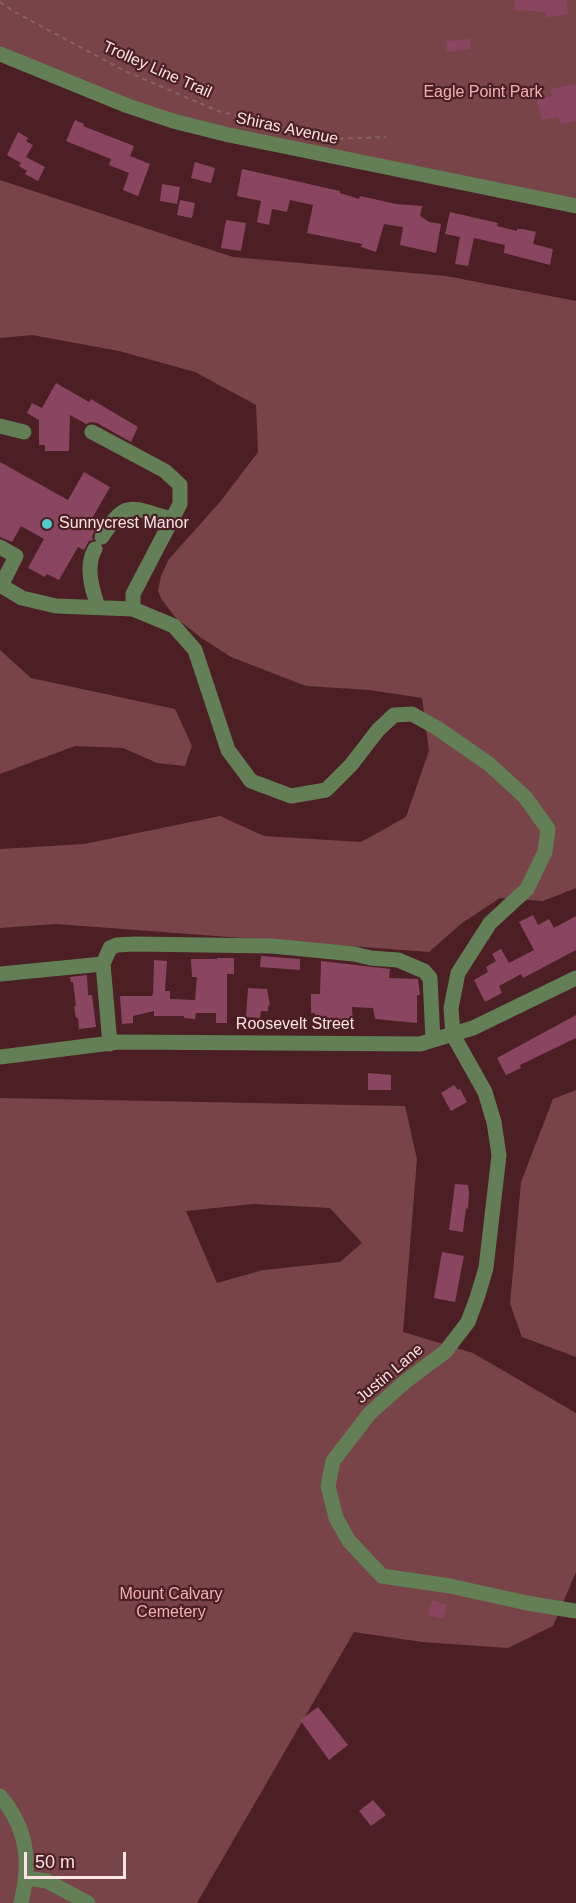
<!DOCTYPE html>
<html>
<head>
<meta charset="utf-8">
<style>
  body { margin:0 }
  #map { position:relative; width:576px; height:1903px; overflow:hidden; background:#4b1f23; font-family:Helvetica,sans-serif }
  canvas { display:block }
  .scale { position:absolute; left:24px; top:1852px; width:102px; height:27px; box-sizing:border-box; border:3px solid #fde5e5; border-top:0; padding-left:8px; font-size:18px; line-height:21px; white-space:nowrap; color:#fde5e5; -webkit-text-stroke:4px #4b1f23; paint-order:stroke }
</style>
</head>
<body>
<div id="map">
<canvas width="576" height="1903"></canvas>
<div class="scale">50 m</div>
</div>
<script>
const g = document.querySelector('canvas').getContext('2d');
g.lineJoin = 'round';
function fill(path, color) { g.fillStyle = color; g.fill(path, 'evenodd'); }
function trace(path, color, width, dash) { g.strokeStyle = color; g.lineWidth = width; g.lineCap = dash ? 'butt' : 'round'; g.setLineDash(dash || []); g.stroke(path); }
function write(font, color, halo, rows, align = 'center') {
  g.font = font + ' Helvetica,sans-serif'; g.lineWidth = 4.5; g.setLineDash([]); g.textBaseline = 'middle'; g.strokeStyle = halo; g.fillStyle = color; for (const [text, x, y, turn = 0] of rows) {
    g.save(); g.translate(x, y); g.rotate((+turn || 0) * Math.PI / 180); g.textAlign = isNaN(turn) ? turn : align; if (halo) g.strokeText(text, 0, 0); g.fillText(text, 0, 0); g.restore();
  }
}
fill(new Path2D(`
  M0,0H576V206L229,135L0,54Z
  M0,180L233,257L446,276L576,301V888L543,901L500,898L462,923L429,952L56,924L0,928V849L84,844L220,816L264,836L361,842L406,817L429,751L422,698L369,690L306,686L231,657L200,637L175,617L162,600L158,591L161,576L169,559L220,502L258,452L256,405L195,372L119,351L32,335L0,338Z
  M0,650L31,678L175,709L192,746L185,766L157,763L123,748L75,746L0,774Z
  M576,1090V1357L522,1337L510,1304L521,1182L553,1099Z
  M0,1098L405,1106L417,1159L403,1332L473,1353L576,1413V1572L553,1626L508,1648L422,1642L354,1632L197,1903H0ZM253,1204L330,1208L362,1243L340,1262L263,1270L217,1283L186,1211Z`), '#784447');
fill(new Path2D(`
  M515,0H567L568,15L546,17V12L514,10Z
  M470,39L471,49L447,52L446,41Z
  M576,84V121L561,124L558,117L542,120L537,100L552,96L551,89Z
  M75,120L84,124L83,126L134,146L130,156L150,164L138,196L123,190L129,173L109,165L111,159L66,141Z
  M18,132L28,138L26,141L33,145L26,157L45,167L38,181L25,174L27,171L19,166L21,163L7,155Z
  M195,162L215,168L211,183L191,178Z
  M242,169L340,191V193L359,199L360,196L396,204L422,206L420,216L429,222L441,224L436,253L400,245L403,227L384,224L376,252L361,247L362,244L307,233L313,205L290,200L287,212L272,209L269,225L257,222L261,201L237,196Z
  M162,184L180,187L177,204L160,201Z
  M180,200L195,203L192,218L177,215Z
  M450,212L498,223L497,226L517,231V229H523L536,232L533,244L553,249L550,265L504,253L505,245L474,238L468,266L455,264L460,237L445,234Z
  M226,220L246,223L241,251L221,248Z
  M56,383L89,402L91,399L138,427L131,442L97,423L91,422L86,424L70,415L69,451H45V445H39V420L27,413L32,403L42,408Z
  M0,462L68,500L84,472L110,487L90,522L97,526L92,536L93,540L89,541L84,550L78,547L59,580L47,574L45,577L28,568L44,539L21,526L12,542L0,537Z
  M533,915L538,925L549,919L554,928L576,916V950L523,978L521,974L499,986L502,993L485,1002L474,980L488,972L486,967L496,961L492,954L501,949L509,963L534,950L519,922Z
  M261,956L300,959V970L260,967Z
  M217,958H234V974H227V1023H216V1013H196L195,1019L184,1018V1016H154V1011L133,1016V1023L122,1024L120,996H152L153,994L154,960L167,961L165,991H170V999L195,1000L197,977H192L191,959H217Z
  M321,961L390,969L389,978L418,979L420,995H417V1023L375,1019L373,1008L352,1007L353,1023H338V1018L315,1019V1013H311V994H320Z
  M87,975L88,995H92L96,1027L79,1029L78,1018H76L74,1006H76L73,982H71L70,977Z
  M248,988L267,989L270,1005L268,1006V1011H261L260,1018L246,1017Z
  M576,1015V1038L520,1065L521,1068L506,1075L497,1058Z
  M368,1073L391,1075V1090H368Z
  M454,1085L458,1090L460,1089L467,1102L451,1111L441,1093Z
  M455,1184L468,1185L469,1192L468,1209L466,1208L463,1232L449,1230Z
  M442,1252L464,1256L455,1302L434,1298Z
  M433,1600L447,1605L443,1619L428,1615Z
  M318,1707L348,1745L329,1760L300,1720Z
  M373,1800L386,1815L371,1826L359,1811Z`), '#8a4661');
trace(new Path2D(`
  M0,2L13,11L123,70L218,111L329,139L386,137`), '#886366', 2, [4.5, 4.5]);
trace(new Path2D(`
  M0,54L128,106L173,121L229,135L576,206
  M0,426L24,432
  M92,432L165,471L180,485V504L133,594V609
  M102,537C127,498 130,508 171,519
  M0,547L16,556L1,586
  M95,549C85,566 92,589 98,607
  M0,585L22,598L56,606L133,609L174,626L195,650L228,750L251,781L291,796L326,790L351,765L378,730L394,715L412,714L437,728L489,764L525,797L548,829L545,852L527,889L490,923L458,973L451,1008L453,1035L485,1092L494,1122L499,1155L486,1268L477,1298L468,1322L445,1352L406,1381L370,1413L333,1461L328,1486L336,1518L349,1541L382,1576L450,1586L527,1603L576,1611
  M103,964L110,1044
  M0,974L103,964L110,948L117,945L135,944L272,946L354,954L371,958L398,960L424,971L430,978L433,1040
  M0,1057L119,1042L420,1044L473,1028L576,978
  M0,1796C28,1829 31,1862 21,1903
  M27,1878L47,1881L88,1903`), '#627f55', 15);
for (const [x, y, r, color] of [
  [47,524,6,"#52cdce"]
]) { const dot = new Path2D(); dot.arc(x, y, r, 0, 2 * Math.PI); g.fillStyle = color; g.fill(dot); trace(dot, '#4b1f23', 2); }
write('16px', '#fde5e5', '#4b1f23', [
  ["Trolley Line Trail",157,70,24],
  ["Shiras Avenue",287,129,12],
  ["Roosevelt Street",295,1025],
  ["Justin Lane",390,1374,-40]
]);
write('16px', '#f3b1b4', '#4b1f23', [
  ["Eagle Point Park",483,93],
  ["Mount Calvary",171,1595],
  ["Cemetery",171,1613]
]);
write('16px', '#fde5e5', '#4b1f23', [
  ["Sunnycrest Manor",59,524]
], 'left');
</script>
</body>
</html>
